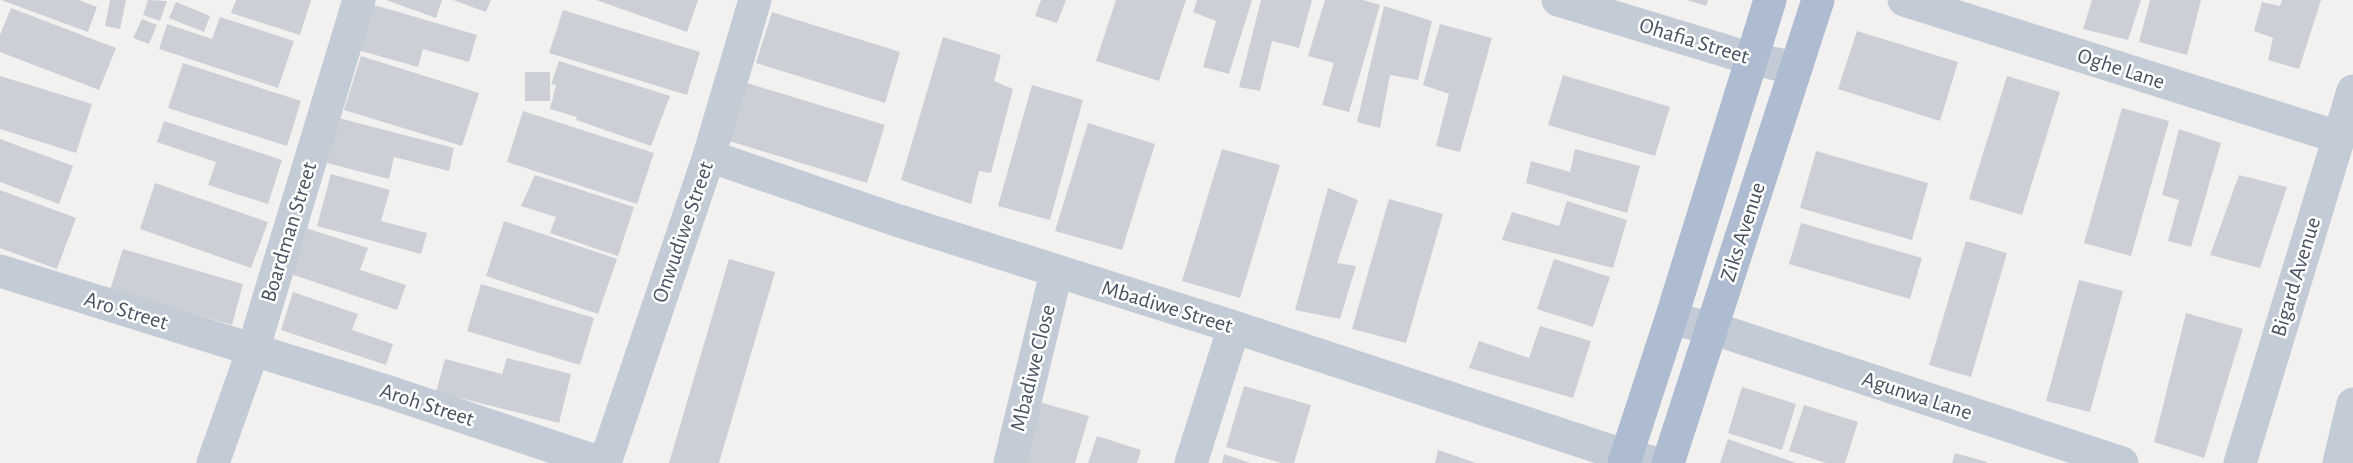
<!DOCTYPE html>
<html>
<head>
<meta charset="utf-8">
<style>
  body { margin:0 }
  canvas { display:block; background:#f3f1f0 }
</style>
</head>
<body>
<canvas width="2353" height="463"></canvas>
<script>
const g = document.querySelector('canvas').getContext('2d');
g.lineJoin = 'round';
function fill(path, color) { g.fillStyle = color; g.fill(path, 'evenodd'); }
function trace(path, color, width, dash) { g.strokeStyle = color; g.lineWidth = width; g.lineCap = dash ? 'butt' : 'round'; g.setLineDash(dash || []); g.stroke(path); }
function write(font, color, halo, rows, align = 'center') {
  g.font = font + ' "Alegreya Sans",sans-serif'; g.lineWidth = 5; g.setLineDash([]); g.textBaseline = 'middle'; g.strokeStyle = halo; g.fillStyle = color; for (const [text, x, y, turn = 0] of rows) {
    g.save(); g.translate(x, y); g.rotate((+turn || 0) * Math.PI / 180); g.textAlign = isNaN(turn) ? turn : align; if (halo) g.strokeText(text, 0, 0); g.fillText(text, 0, 0); g.restore();
  }
}
fill(new Path2D(`
  M1,0H79L97,7L88,32Z
  M110,0H126L120,29L105,26Z
  M148,0L167,1L160,21L143,15Z
  M236,0H311L300,35L231,13Z
  M386,0H442L436,18Z
  M453,0H491L486,12Z
  M596,0H698L687,32Z
  M1041,0H1066L1057,23L1035,16Z
  M1116,0H1186L1159,81L1096,61Z
  M1197,0H1252L1229,74L1203,67L1216,21L1193,12Z
  M1261,0H1312L1299,48L1272,41L1260,91L1239,87Z
  M1325,0H1363L1380,5L1349,112L1322,105L1334,63L1308,56Z
  M1687,0H1708L1706,6Z
  M2092,0H2141L2128,40L2083,29Z
  M2150,0H2201L2187,55L2139,42Z
  M2282,0H2321L2299,69L2268,60L2273,38L2254,31L2262,2L2280,6Z
  M176,2L210,16L204,32L169,18Z
  M371,4L477,35L469,62L423,49L418,67L358,50Z
  M1384,6L1432,21L1418,80L1390,75L1380,128L1357,122Z
  M11,8L116,48L99,90L0,52V35Z
  M563,10L700,52L687,95L549,53Z
  M772,12L900,52L885,103L756,63Z
  M220,17L294,41L278,88L159,49L167,24L212,39Z
  M142,19L157,25L149,44L133,38Z
  M1440,24L1492,38L1460,152L1436,146L1449,94L1423,85Z
  M1857,31L1958,62L1940,121L1838,89Z
  M943,37L1001,55L994,81L1013,89L991,173L979,171L971,204L901,180Z
  M361,56L479,93L462,146L344,110Z
  M559,61L670,96L651,146L576,120L577,117L550,109L556,85L551,84Z
  M183,63L301,101L287,146L168,108Z
  M525,72H550V101H525Z
  M1563,75L1670,107L1655,156L1548,125Z
  M0,76L92,104L76,153L0,129Z
  M2007,76L2060,92L2022,215L1969,199Z
  M747,83L885,125L867,183L729,141Z
  M1032,85L1083,100L1050,220L998,206Z
  M2122,108L2169,121L2131,256L2084,243Z
  M523,111L654,153L637,204L507,162Z
  M339,118L454,148L449,171L394,157L389,179L327,163Z
  M164,121L282,160L268,204L208,185L216,162L157,142Z
  M1088,123L1155,144L1122,250L1055,231Z
  M2179,129L2221,143L2191,247L2168,241L2179,200L2162,195Z
  M0,139L73,166L59,204L0,182Z
  M1222,149L1280,165L1240,298L1182,281Z
  M1575,149L1640,166L1627,213L1526,183L1531,161L1570,172Z
  M1816,151L1928,183L1912,240L1800,208Z
  M331,174L390,190L381,221L427,233L421,254L317,226Z
  M535,175L634,207L618,256L550,233L556,217L521,206Z
  M2239,175L2287,187L2260,268L2210,255Z
  M155,183L268,222L251,268L140,229Z
  M1328,188L1358,200L1337,263L1356,266L1340,319L1295,310Z
  M0,190L76,218L57,269L0,248Z
  M1389,199L1443,214L1406,343L1352,329Z
  M1567,201L1627,220L1613,268L1502,240L1512,212L1559,226Z
  M504,221L617,259L598,314L486,276Z
  M1801,223L1922,258L1910,299L1789,264Z
  M303,227L368,248L360,270L406,285L397,310L288,273Z
  M1966,241L2007,253L1971,377L1929,365Z
  M123,249L243,284L232,325L110,290Z
  M729,259L775,272L719,463H669Z
  M1554,259L1610,277L1593,327L1537,309Z
  M2079,280L2123,291L2090,412L2046,401Z
  M481,284L594,318L580,365L467,331Z
  M293,292L358,314L352,330L393,344L386,365L281,330Z
  M2186,313L2243,329L2204,458L2154,442Z
  M1540,326L1591,341L1573,398L1469,368L1479,341L1529,358Z
  M507,358L571,374L559,423L436,392L445,359L502,374Z
  M1244,386L1311,405L1294,463H1281L1226,447Z
  M1742,387L1796,404L1782,450L1728,433Z
  M1039,402L1089,416L1075,463H1020Z
  M1804,405L1858,422L1845,463H1826L1789,451Z
  M1097,436L1141,450L1137,463H1088Z
  M1728,439L1796,463H1720Z
  M1438,450L1476,463H1435Z
  M1955,453L1987,462V463H1952Z
  M1224,454L1250,463H1222Z`), '#cccfd6');
trace(new Path2D(`
  M1558,0L1752,59L1796,68
  M1904,0L2338,137
  M709,156L893,219L1234,327L1626,456L1656,463
  M0,271L386,391L601,463
  M1671,319L1712,328L2122,463
  M213,463L253,350L359,0
  M605,463L709,156L755,0
  M1010,463L1056,273
  M1191,463L1234,327
  M2240,463L2353,91
  M2339,463L2353,404`), '#c3cbd6', 33);
trace(new Path2D(`
  M1624,463L1671,319L1770,0
  M1668,463L1818,0`), '#aebcd1', 33);
write('22px', '#475160', '#fff', [
  ["Ohafia Street",1694,41,17],
  ["Oghe Lane",2121,69,18],
  ["Boardman Street",289,232,-73],
  ["Onwudiwe Street",683,232,-71],
  ["Ziks Avenue",1743,232,-72],
  ["Bigard Avenue",2296,277,-73],
  ["Mbadiwe Street",1167,307,17],
  ["Aro Street",126,311,17],
  ["Mbadiwe Close",1033,368,-76],
  ["Agunwa Lane",1917,396,18],
  ["Aroh Street",427,405,18]
]);
</script>
</body>
</html>
